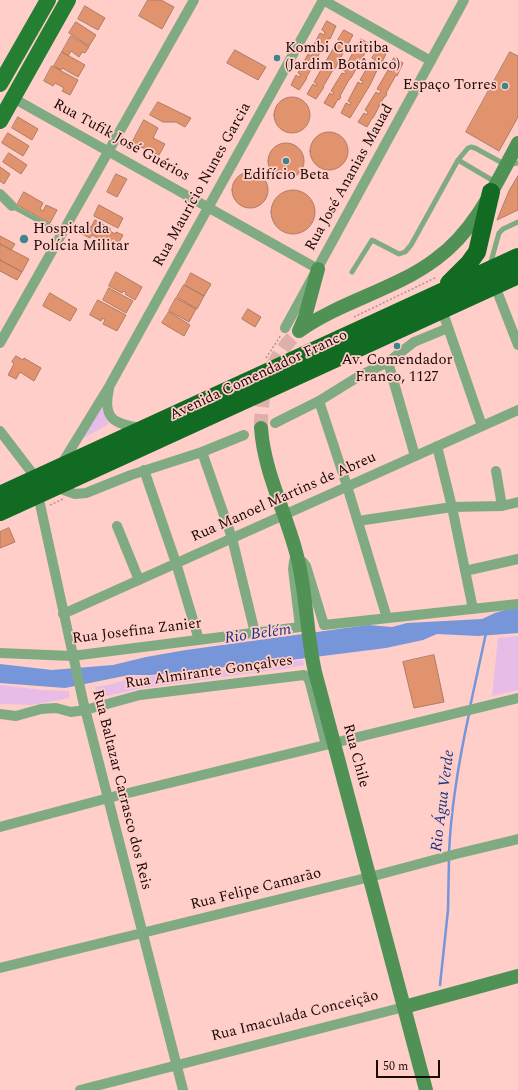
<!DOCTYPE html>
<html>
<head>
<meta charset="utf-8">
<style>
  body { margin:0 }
  #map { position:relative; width:518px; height:1090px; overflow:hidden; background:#ffcec8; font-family:Spectral,serif }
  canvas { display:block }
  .scale { position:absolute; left:376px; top:1060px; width:64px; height:18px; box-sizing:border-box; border:2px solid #1b0807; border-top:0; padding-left:5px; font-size:12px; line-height:14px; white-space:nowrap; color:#1b0807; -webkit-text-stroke:3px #ffcec8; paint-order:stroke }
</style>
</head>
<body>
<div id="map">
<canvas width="518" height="1090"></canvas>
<div class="scale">50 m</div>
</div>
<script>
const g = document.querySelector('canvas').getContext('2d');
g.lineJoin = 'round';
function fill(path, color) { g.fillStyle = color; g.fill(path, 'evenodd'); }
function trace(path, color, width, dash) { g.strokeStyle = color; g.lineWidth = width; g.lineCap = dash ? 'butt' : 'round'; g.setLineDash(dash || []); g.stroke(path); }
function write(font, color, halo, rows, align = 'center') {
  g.font = font + ' Spectral,serif'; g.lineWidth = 3.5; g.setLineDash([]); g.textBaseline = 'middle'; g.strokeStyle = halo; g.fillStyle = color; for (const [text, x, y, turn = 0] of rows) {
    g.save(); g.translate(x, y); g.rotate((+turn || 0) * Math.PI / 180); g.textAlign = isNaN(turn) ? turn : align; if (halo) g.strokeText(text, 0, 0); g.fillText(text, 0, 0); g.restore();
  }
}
fill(new Path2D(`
  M100,404L106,419L109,424L82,439Z
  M518,636V690L492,696L498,638Z
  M303,660L304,665L289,668L143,688L98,698L95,687L108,685L134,677L214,671Z
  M0,685L42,690L69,691V698L32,705L3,704H0Z`), '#e7bde8');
fill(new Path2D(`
  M512,608L518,609V633L478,636L437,634L423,640L386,648L291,660L151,675H129L65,688L0,683V664L52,670L113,665L146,657L186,650L368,625L392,627L407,623L482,619L495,613Z`), '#7795d9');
trace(new Path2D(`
  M470,707L486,633
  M449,853C451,806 459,760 469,714
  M440,985L448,910L449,858`), '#7795d9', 2.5);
const building = new Path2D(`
  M148,0H161L174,7L162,29L139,16Z
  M85,6L105,18L98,30L78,19Z
  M327,21L336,26L330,39L329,38L318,56L319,57L318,60L317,59L306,78H307L299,90L291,85L296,75L299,77L301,75L298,73L308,54L311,56L313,53L310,52L320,33L324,35L325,32L322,30Z
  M76,22L96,35L89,46L69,33Z
  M344,30L353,35L348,44V45L347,48L346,47L335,69L334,68L323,87H324L316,99L307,94L313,84L316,86L317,84L314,82L325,63L328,65L329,63L326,61L337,42L340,44L341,42L338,40Z
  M71,36L89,47L85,53L82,52L79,57L71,51L68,56L62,52Z
  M361,39L370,44L351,78H350L340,96L341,97L339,100L338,99L333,108L324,103L330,93L333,95L334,93L331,91L342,73L345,74L346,72L343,70L354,51L357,53L358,51L355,49Z
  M378,49L386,54L380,66H379L370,85L350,118L341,113L346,103L350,105L351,103L348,101L358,82L362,84L363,81L360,80L371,61L374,62L375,60L372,58Z
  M235,50L266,67L258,80L227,63Z
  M62,52L85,65L78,77L62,68L61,70L54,66Z
  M510,52L518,56V117L499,151L466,132Z
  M394,58L403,63L397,76L396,75L386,93L387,94L385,97H384L373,118H372L367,127L358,122L364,113L367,115L368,112L365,110L376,92L379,94L381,91L377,89L388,70L391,72L393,69L389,67Z
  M52,66L78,80L70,95L62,91L64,88L55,83L53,86L44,81Z
  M274 115a18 18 0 1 1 36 0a18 18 0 1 1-36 0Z
  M158,102L191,118L185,127L176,122H163L150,115Z
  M18,117L38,129L32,140L12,128Z
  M144,120L158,128L153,138L165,144L159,155L132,143Z
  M310 151a19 19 0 1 1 38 0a19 19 0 1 1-38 0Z
  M8,133L29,146L23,156L2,143Z
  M268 161a18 18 0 1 1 36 0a18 18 0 1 1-36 0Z
  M9,153L27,165L21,174L3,162Z
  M0,167L10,174L4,184L0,181Z
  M232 190a18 18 0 1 1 36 0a18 18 0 1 1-36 0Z
  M116,174L127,179L117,197L107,192Z
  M518,176V210L497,220L509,191Z
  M271 212a22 22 0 1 1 44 0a22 22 0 1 1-44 0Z
  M24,192L43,203L40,209L43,211L46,205L57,210L50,223L17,205Z
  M99,205L123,218L118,228L94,216Z
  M95,220L110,228V231L115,234L116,232L123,235L114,251L98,242V238L92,235L90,238L82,234L88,225L91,227Z
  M0,236L15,244L11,250L0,244Z
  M0,244L29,259L22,272L0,260Z
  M0,260L22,272L17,280L0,271Z
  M116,272L142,287L135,300L125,294L126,292L124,291L122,293L109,286Z
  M191,273L211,284L204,296L185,285Z
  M184,285L204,296L197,309L177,297Z
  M109,288L133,301L126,313L103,300Z
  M50,293L77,309L70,321L43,306Z
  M176,298L196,309L189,322L169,311Z
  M98,300L126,315L117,331L103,324L105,320L102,318L101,321L90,315Z
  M248,309L261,317L255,327L242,319Z
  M169,312L190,325L184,336L162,323Z
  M16,356L23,360L24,358L41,368L34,381L20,372L16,379L8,375L14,364L12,362Z
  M9,528L15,542L0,548V532Z
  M434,655L444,702L414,708L403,662Z`);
fill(building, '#e1936e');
trace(building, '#ad7c65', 1);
trace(new Path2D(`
  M261,428C261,389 269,359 299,331`), '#ddb0ab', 14, [14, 7]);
trace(new Path2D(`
  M354,317L437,277
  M266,358L281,335
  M50,505L63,499`), '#b8908c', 1.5, [2, 2]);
trace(new Path2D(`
  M458,160L497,183
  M12,206L62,233
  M490,265L499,233L503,229L518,222
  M352,272L372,240L399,254L405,252L411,245L458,160L468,148L471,147L475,148L506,165L518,163`), '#80ab82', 5);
trace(new Path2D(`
  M323,0L431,61
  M13,98L318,269
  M0,194L12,206
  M495,286L518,345
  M442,310L482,426
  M285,328L464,0
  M0,343L194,0
  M388,362L415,456
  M109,389C102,420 115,424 142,428
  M319,401L347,486L387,618
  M275,423L319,401L361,375L388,362L414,342L448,328
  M0,431L36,478
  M437,446L452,507L473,609
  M202,452L232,538L255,633
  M61,465L110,385L323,0
  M144,470L176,563L199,640
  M496,471L502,506
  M55,487L75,494L86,493L131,475L202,452L244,435
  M38,495L83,701L183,1090
  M358,521L452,507L502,506L518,502
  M117,526L139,580
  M303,562L306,566L324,625L518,604
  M465,571L518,559
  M63,614L518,410
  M0,653L72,656L300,627L293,569L294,561
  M0,714L16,716L41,709L56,708L71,712L85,710L140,695L304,675L308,678L310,683L326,745
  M0,827L116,796L518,698
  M0,968L370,877L456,854L518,839
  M80,1090L404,1007`), '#80ab82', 10);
trace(new Path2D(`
  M299,331C341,301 395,290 436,259C475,231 496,184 518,143
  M299,331L305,317L318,269
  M261,428C264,471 285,511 296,552C307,591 306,633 315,672L426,1090
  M404,1007L518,976`), '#509255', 14);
trace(new Path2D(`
  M0,84L48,0
  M0,121L68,0`), '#247f32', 16);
trace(new Path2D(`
  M449,283L469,263L477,252L491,192
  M0,495L518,257
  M0,512L518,275`), '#126b23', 18);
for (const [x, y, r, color] of [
  [277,58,4,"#3d848c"],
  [505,86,4,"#3d848c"],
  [286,161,4,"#3d848c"],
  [24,239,5,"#3d848c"],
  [397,346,4,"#3d848c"]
]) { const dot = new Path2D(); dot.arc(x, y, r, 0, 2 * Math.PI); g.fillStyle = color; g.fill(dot); trace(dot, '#ffcec8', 1.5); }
write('15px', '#1b0807', '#ffcec8', [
  ["Kombi Curitiba",285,49],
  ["(Jardim Botânico)",285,66],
  ["Espaço Torres",497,86,"right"],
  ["Edifício Beta",286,176,"center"],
  ["Hospital da",33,230],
  ["Polícia Militar",33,247],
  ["Av. Comendador",397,361,"center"],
  ["Franco, 1127",397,378,"center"]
], 'left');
write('15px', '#1b0807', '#ffcec8', [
  ["Rua Tufik José Guérios",121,141,29],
  ["Rua José Ananias Mauad",350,178,-61],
  ["Rua Maurício Nunes Garcia",203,185,-61],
  ["Avenida Comendador Franco",259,376,-25],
  ["Rua Manoel Martins de Abreu",284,498,-24],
  ["Rua Josefina Zanier",137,632,-7],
  ["Rua Almirante Gonçalves",209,673,-8],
  ["Rua Chile",355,756,75],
  ["Rua Baltazar Carrasco dos Reis",121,790,76],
  ["Rua Felipe Camarão",256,890,-14],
  ["Rua Imaculada Conceição",295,1017,-14]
]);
write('italic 16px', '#183281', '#ffcec8', [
  ["Rio Belém",258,635,-8],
  ["Rio Água Verde",444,801,-83]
]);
</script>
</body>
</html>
